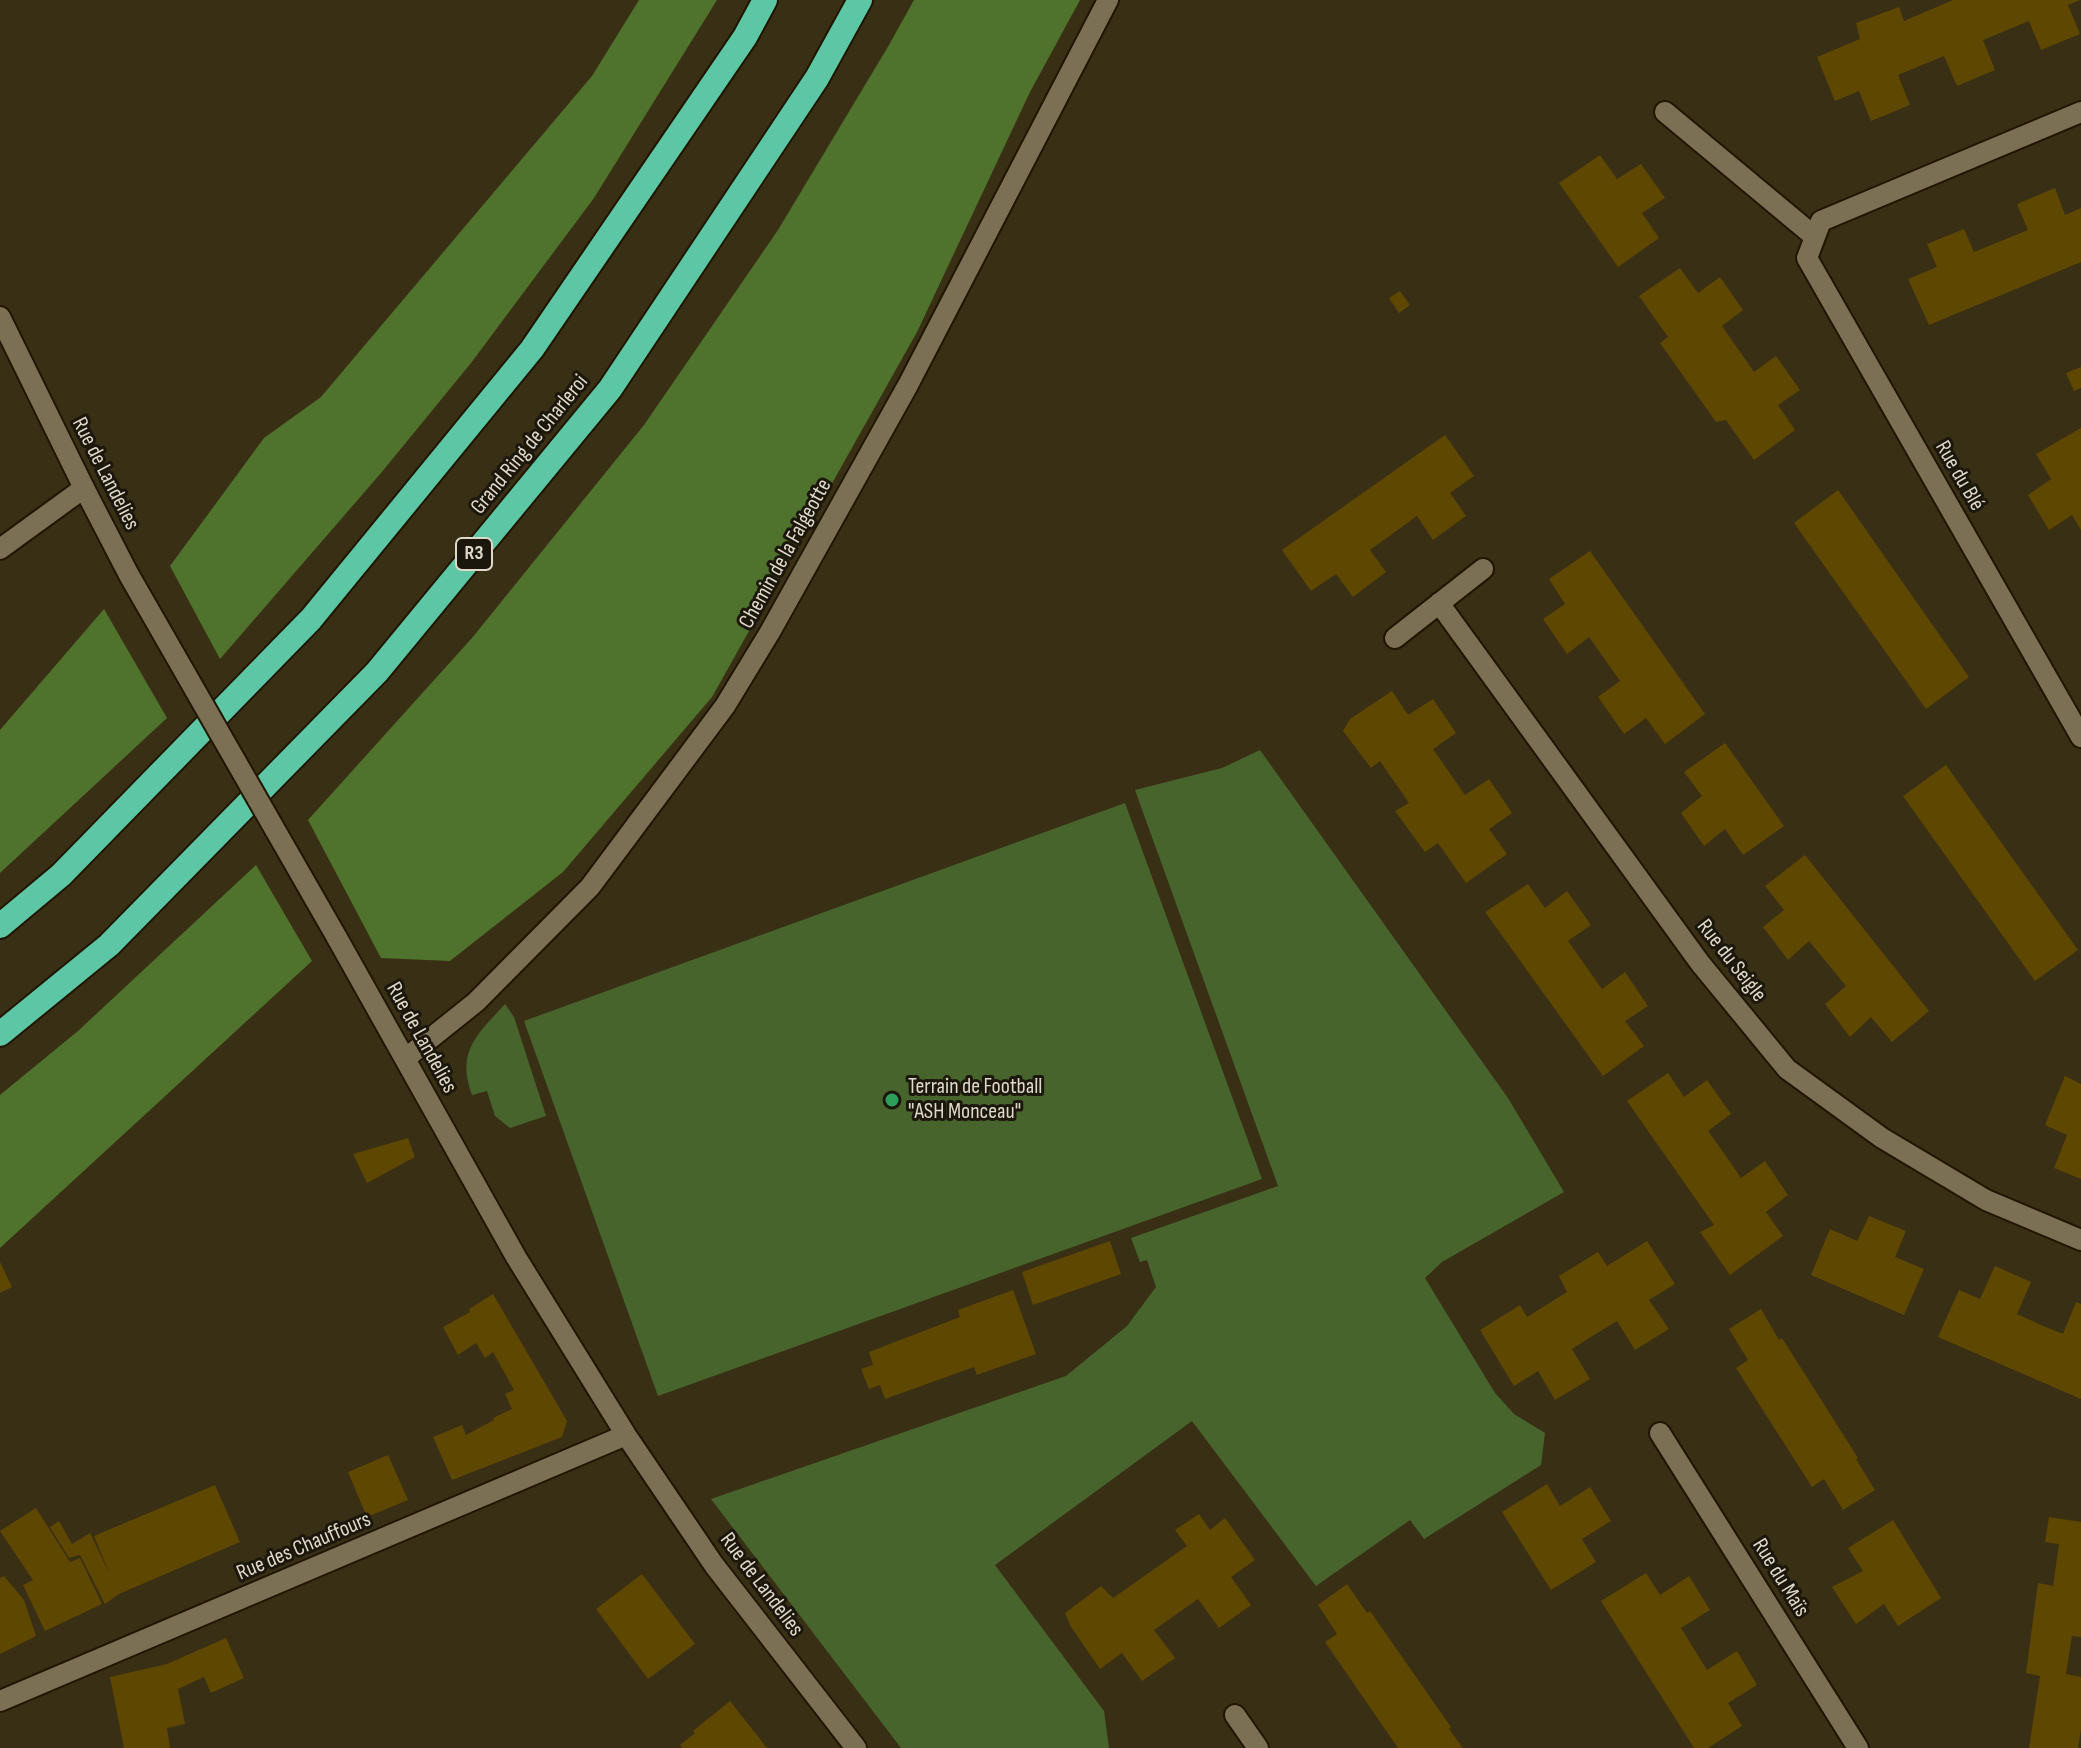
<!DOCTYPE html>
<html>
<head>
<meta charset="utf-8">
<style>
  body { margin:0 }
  canvas { display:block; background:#392f14 }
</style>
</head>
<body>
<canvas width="2081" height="1748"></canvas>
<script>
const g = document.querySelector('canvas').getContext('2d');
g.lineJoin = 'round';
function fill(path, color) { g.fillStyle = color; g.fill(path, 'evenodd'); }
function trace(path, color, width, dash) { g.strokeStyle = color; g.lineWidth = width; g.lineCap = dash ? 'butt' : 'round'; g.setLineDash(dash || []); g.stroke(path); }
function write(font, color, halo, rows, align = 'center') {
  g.font = font + ' "Sofia Sans Condensed",sans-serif'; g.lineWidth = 6; g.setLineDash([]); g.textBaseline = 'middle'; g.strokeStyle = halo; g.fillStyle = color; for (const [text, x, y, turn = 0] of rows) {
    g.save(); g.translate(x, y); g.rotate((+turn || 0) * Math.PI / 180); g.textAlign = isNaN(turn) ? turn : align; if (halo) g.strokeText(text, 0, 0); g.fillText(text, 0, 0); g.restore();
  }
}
fill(new Path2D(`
  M1260,750L1508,1098L1564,1192L1442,1262L1425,1278L1495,1393L1514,1414L1545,1433L1541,1465L1424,1539L1410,1520L1316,1586L1192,1421L995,1565L1104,1711L1109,1748H901L711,1499L1066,1376L1127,1326L1156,1287L1147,1260L1140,1262L1131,1238L1278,1186L1135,790L1222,768Z
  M1125,803L1262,1179L658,1396L524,1021Z
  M505,1004L514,1017L546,1116L510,1128L495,1116L487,1091L472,1095C456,1051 477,1035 505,1004Z`), '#47642c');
fill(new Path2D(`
  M639,0H717L594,198L471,363L381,473L220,659L170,566L264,438L321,397L592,76Z
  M914,0H1080L1030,92L917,332L712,697L563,872L450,961L381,958L308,820L472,638L644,425L778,230L889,45Z
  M104,609L167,718L0,873V730Z
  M256,865L312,961L0,1248V1095L78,1031Z`), '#4f722c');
fill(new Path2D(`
  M1953,0H2080L2068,5L2080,34L2041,50L2029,21L1983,40L1995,70L1957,86L1944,56L1922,65L1898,75L1910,105L1871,121L1859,91L1835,101L1817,57L1860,39L1856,23L1899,7L1904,21Z
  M1600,155L1617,179L1641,164L1665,198L1642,213L1659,238L1618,267L1559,183Z
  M2055,188L2065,215L2081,208V262L1929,325L1908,279L1937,267L1927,244L1964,229L1974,252L2028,230L2017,204Z
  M1680,268L1698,293L1720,277L1743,310L1722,326L1754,372L1776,356L1800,390L1778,405L1795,430L1754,460L1726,420L1716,422L1660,343L1668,337L1639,296Z
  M1400,291L1410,305L1399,313L1389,298Z
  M2081,367V388L2074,391L2066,373Z
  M2081,428V530L2072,515L2049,530L2028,495L2051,479L2036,454Z
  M1445,435L1474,476L1450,493L1466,516L1433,540L1417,516L1370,550L1386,572L1353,597L1336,574L1311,591L1282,550Z
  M1838,490L1969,677L1926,709L1794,523Z
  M1590,551L1705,714L1665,744L1646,718L1624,734L1598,697L1620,681L1589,637L1567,654L1543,619L1565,604L1549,579Z
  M1392,691L1408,715L1433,699L1456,733L1433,749L1465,795L1489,779L1512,813L1489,829L1507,854L1466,883L1438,843L1425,852L1395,811L1409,803L1380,761L1371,768L1343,731L1350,719Z
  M1725,743L1784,826L1743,855L1725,829L1704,846L1681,813L1702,796L1684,772Z
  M1946,765L2078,950L2035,981L1903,796Z
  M1805,855L1929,1011L1892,1042L1871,1017L1850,1037L1825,1004L1846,986L1809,941L1788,960L1763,927L1784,910L1765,886Z
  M1528,884L1545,908L1567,891L1591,925L1568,941L1602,989L1625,972L1648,1006L1625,1021L1644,1046L1603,1076L1485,912Z
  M1668,1073L1684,1097L1707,1080L1731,1114L1708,1131L1726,1156L1741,1178L1765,1161L1788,1195L1766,1212L1783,1236L1730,1275L1700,1232L1714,1225L1627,1101Z
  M2065,1076L2081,1084V1179L2054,1168L2067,1135L2045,1125Z
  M408,1138L415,1157L367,1183L353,1154Z
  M1869,1216L1906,1231L1895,1257L1924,1269L1904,1315L1811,1275L1830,1229L1857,1241Z
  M1110,1241L1121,1274L1033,1305L1022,1272Z
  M1647,1241L1675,1284L1649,1300L1669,1329L1635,1350L1617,1321L1594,1335L1572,1349L1590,1379L1555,1400L1538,1371L1514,1386L1480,1330L1520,1305L1527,1317L1567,1292L1559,1276L1598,1252L1607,1266Z
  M0,1262L12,1287L0,1293Z
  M1995,1266L2031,1282L2017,1314L2041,1325L2063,1334L2076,1302L2081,1304V1399L1938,1337L1959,1290L1980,1299Z
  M1013,1290L1036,1354L977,1375L974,1367L885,1399L880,1385L869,1389L861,1369L873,1365L869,1352L960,1317L958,1310Z
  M493,1294L567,1421L562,1437L452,1480L433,1437L462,1425L466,1435L494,1420L493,1418L512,1409L505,1394L514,1390L493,1352L485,1358L476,1343L458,1355L443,1327L470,1312L469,1309Z
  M1761,1309L1779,1340L1782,1338L1858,1458L1856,1459L1875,1490L1843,1510L1824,1479L1812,1487L1736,1368L1748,1360L1729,1329Z
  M388,1455L408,1500L367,1517L348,1472Z
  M1547,1484L1560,1506L1590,1487L1611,1521L1582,1539L1596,1562L1551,1590L1502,1512Z
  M215,1485L240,1542L119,1594L105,1604L80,1555L69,1558L50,1527L59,1521L72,1544L90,1533L110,1575L94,1536Z
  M36,1508L70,1562L80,1558L102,1604L45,1631L23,1585L33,1580L0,1531Z
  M1199,1514L1210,1530L1225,1518L1255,1560L1231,1577L1251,1605L1219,1628L1198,1599L1154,1630L1175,1658L1142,1681L1122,1653L1100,1669L1071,1627L1065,1613L1101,1586L1113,1598L1187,1546L1175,1530Z
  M2049,1517L2081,1522V1637L2072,1636L2066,1674L2081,1677V1729L2078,1748H2029L2040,1676L2026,1673L2038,1583L2053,1586L2059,1544L2045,1542Z
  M1893,1520L1941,1598L1898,1626L1884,1604L1856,1624L1832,1587L1863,1571L1848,1548Z
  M1646,1573L1660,1595L1689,1576L1710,1610L1681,1628L1707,1670L1737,1651L1757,1685L1728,1703L1742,1726L1708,1748H1694L1601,1601Z
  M642,1574L695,1644L648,1679L596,1609Z
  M4,1576L24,1600L36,1636L0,1654V1578Z
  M1347,1584L1367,1613L1370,1611L1451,1727L1449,1729L1463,1748H1398L1325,1642L1337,1634L1318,1605Z
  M226,1638L244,1678L211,1693L204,1677L178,1689L185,1724L167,1728L170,1748H124L110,1677L167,1664Z
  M730,1701L767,1748H682L680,1745L695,1733L693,1731Z`), '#5e4700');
const service = new Path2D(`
  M0,549L84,488`);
const minor = new Path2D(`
  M1665,112L1815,237
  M2081,112L1821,221L1807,258L2081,737
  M0,317L84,488L129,575
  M1439,603L1700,963L1787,1069L1882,1138L1986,1200L2081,1240
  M1395,638L1483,569
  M336,936L516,1257L626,1435L714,1565L856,1748
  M406,1058L476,1002L590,887L725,706L770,632L908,385L1108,0
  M1660,1433L1858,1748
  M0,1701L626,1435
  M1235,1715L1258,1748`);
const motorway = new Path2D(`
  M0,926L61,875L311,619L532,349L745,37L765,0
  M0,1034L109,945L377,672L610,389L817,78L860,0`);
trace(service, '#201600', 24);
trace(minor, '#201600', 24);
trace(motorway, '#201600', 28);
trace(service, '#7c7054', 20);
trace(minor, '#7c7054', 20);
trace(motorway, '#5cc6a5', 24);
const minorBridge = new Path2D(`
  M129,575L336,936`);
trace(minorBridge, '#201600', 24, []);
trace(minorBridge, '#7c7054', 20);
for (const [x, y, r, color] of [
  [892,1100,8,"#2e9e5b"]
]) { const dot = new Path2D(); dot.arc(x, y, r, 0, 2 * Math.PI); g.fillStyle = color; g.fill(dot); trace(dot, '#1c170c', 3); }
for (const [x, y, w] of [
  [474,554,36]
]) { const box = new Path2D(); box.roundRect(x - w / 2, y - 16, w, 32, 6); g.fillStyle = '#1c170c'; g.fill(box); trace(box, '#dfd9c9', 2); }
write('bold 20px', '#dfd9c9', null, [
  ["R3",474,554]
]);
write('22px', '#dfd9c9', '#1c170c', [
  ["Grand Ring de Charleroi",530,445,-51],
  ["Rue de Landelies",105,474,63],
  ["Rue du Blé",1959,476,60],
  ["Chemin de la Falgeotte",786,554,-61],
  ["Rue du Seigle",1731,961,52],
  ["Rue de Landelies",421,1038,61],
  ["Rue des Chauffours",304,1547,-23],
  ["Rue du Maïs",1780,1578,58],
  ["Rue de Landelies",761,1585,53]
]);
write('22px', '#dfd9c9', '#1c170c', [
  ["Terrain de Football",908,1087],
  ["\"ASH Monceau\"",908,1112]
], 'left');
</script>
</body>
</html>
